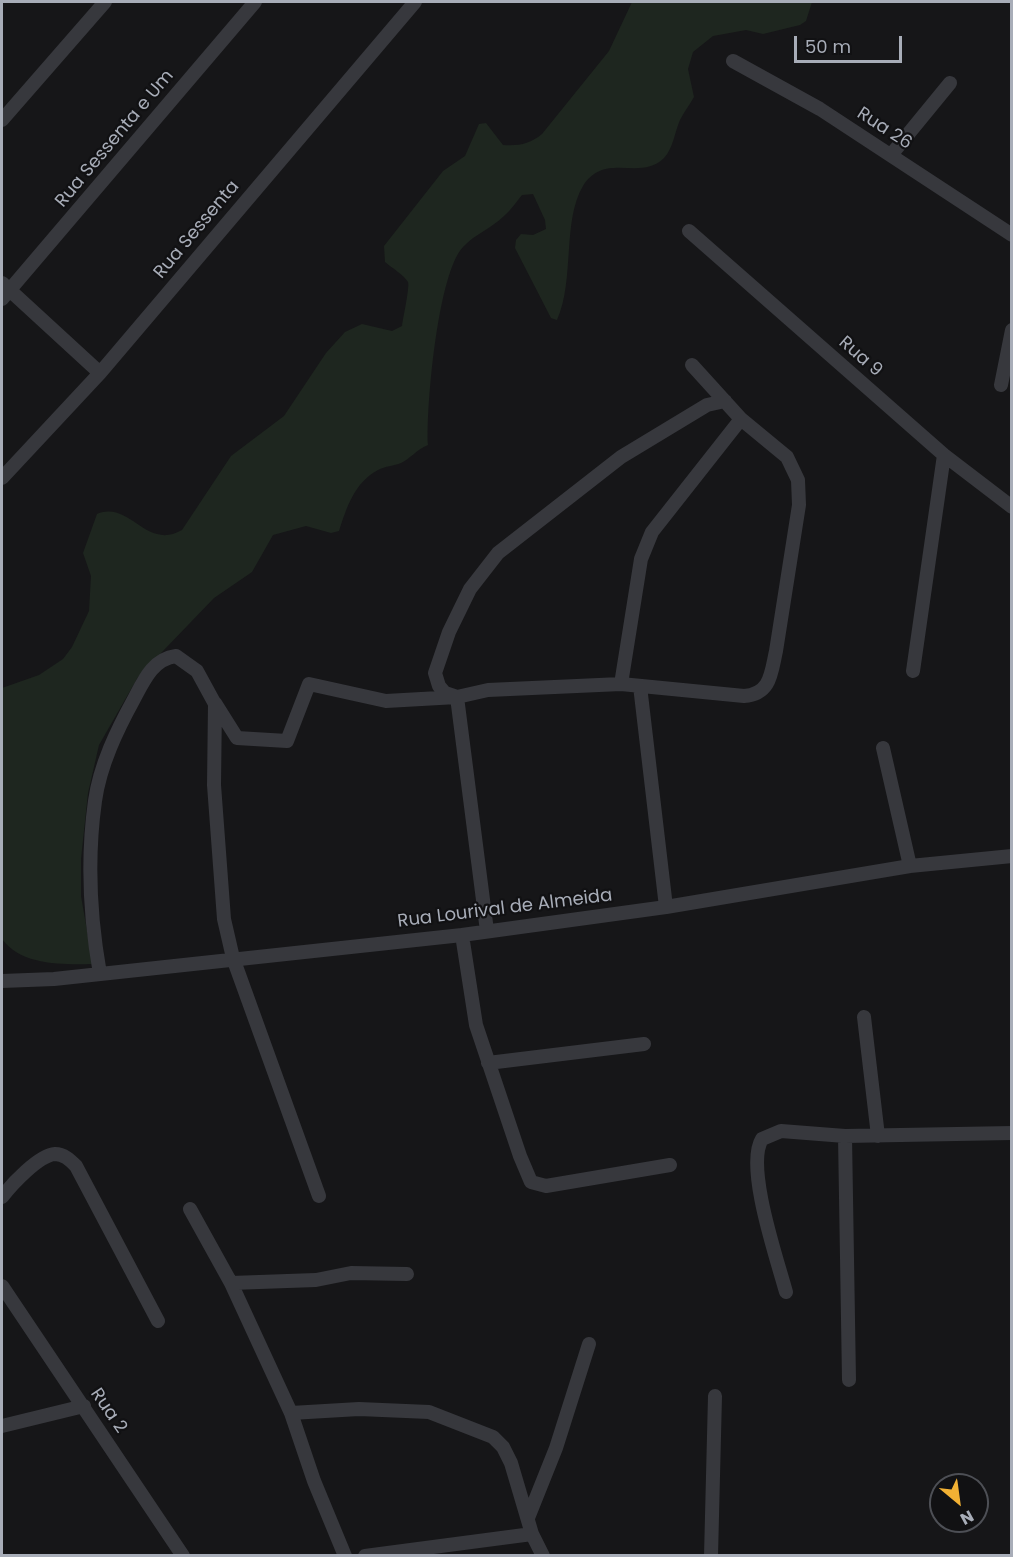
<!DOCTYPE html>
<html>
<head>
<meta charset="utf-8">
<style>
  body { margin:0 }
  #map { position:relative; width:1013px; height:1557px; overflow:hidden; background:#161618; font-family:Poppins,sans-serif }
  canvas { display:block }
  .frame { position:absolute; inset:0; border:3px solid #a8adb8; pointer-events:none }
  .north { position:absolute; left:929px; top:1473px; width:60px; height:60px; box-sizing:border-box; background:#111113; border:2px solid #4d4f55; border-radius:50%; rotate:151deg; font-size:16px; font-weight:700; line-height:24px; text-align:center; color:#a8adb8 }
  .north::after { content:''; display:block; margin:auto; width:21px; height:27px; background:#f2b134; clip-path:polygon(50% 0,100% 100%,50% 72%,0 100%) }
  .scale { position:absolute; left:794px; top:36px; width:108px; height:27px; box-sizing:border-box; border:3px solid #a8adb8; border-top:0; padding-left:8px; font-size:18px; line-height:21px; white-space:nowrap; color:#a8adb8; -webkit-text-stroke:4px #111113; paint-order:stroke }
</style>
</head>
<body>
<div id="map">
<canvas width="1013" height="1557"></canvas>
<div class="frame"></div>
<div class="north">N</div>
<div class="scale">50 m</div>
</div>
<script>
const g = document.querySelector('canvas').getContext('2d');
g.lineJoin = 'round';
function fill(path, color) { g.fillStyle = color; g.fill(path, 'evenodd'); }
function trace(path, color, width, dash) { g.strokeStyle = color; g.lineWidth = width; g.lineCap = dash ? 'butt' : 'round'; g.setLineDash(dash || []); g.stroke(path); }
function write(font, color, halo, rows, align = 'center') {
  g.font = font + ' Poppins,sans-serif'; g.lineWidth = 4.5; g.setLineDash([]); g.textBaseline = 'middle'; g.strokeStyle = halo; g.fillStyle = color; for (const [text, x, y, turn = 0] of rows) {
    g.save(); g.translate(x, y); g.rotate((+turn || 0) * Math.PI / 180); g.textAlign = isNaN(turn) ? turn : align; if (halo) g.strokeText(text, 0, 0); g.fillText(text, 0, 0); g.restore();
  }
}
fill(new Path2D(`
  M632,2H812L806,21L800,25L763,34L746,30L713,36L693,52L688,69L694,97C690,104 684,112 680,120C675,131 673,149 664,158C640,182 605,151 583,186C562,221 575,280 557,320L551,318L515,248L516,240L521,234L533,235L546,229L545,220L533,194L522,195C516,202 511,210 504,216C492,228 475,234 463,247C438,273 426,406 428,445C416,450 410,459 401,463C394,466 385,466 378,470C354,483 347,507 339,531L331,533L306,526L273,535L252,572L214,598L138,677L99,745L88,793L81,859V896L89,942L101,964C69,964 23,968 2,939V688L39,675L63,659L72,647L89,611L91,576L83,553L97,514C130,500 146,551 182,530L231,456L284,416L326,353L345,332L362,324L392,331L402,326C403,318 410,286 408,282C404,275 392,268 385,262L384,246L443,171L465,156L479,124L486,123L503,145C519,146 530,144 542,134L609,51Z`), '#1e261f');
trace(new Path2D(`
  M733,61L820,109L1012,235
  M2,120L105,2
  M891,155L950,83
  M689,231L944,455L1012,507
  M2,283L100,373
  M2,299L255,2
  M692,365L741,419L787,457L798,480L799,505L776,651C771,673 771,694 744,696L621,684L488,690L457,697L445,693L439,686L435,673L449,632L470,589L498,553L621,457L707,405L725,401
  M1001,385L1012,330
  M2,478L100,373L415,2
  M913,671L944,455
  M621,684L641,559L652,532L741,419
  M640,686L666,907
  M215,703L237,738L287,741L309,684L386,701L457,697L487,931
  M883,748L910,866
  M462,935L476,1025L520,1156L531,1182L546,1186L670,1165
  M100,974C90,918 87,858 95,801C100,765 117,730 134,699C144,680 153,659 176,656L197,671L215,704L214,785L224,919L233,958L319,1196
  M2,981L54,979L462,935L666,907L910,866L1012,856
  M864,1017L878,1136
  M488,1063L644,1044
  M845,1136L849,1380
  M2,1197C12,1184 39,1155 55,1154C64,1154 70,1160 76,1166L158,1321
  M190,1209L231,1283L291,1413L314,1481L345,1556
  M231,1283L316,1280L351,1273L407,1274
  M2,1286L183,1556
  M786,1292C777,1259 745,1166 762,1139L781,1131L845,1136L1012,1133
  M291,1413L359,1409L429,1412L493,1437L503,1447L511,1463L532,1534L543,1556
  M2,1426L84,1406
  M528,1518L556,1448L589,1344
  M365,1556L532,1534
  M711,1556L715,1396`), '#37383d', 14);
write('18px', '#a8adb8', '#111113', [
  ["Rua 26",884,129,33],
  ["Rua Sessenta e Um",115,139,-50],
  ["Rua Sessenta",197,230,-50],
  ["Rua 9",860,357,41],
  ["Rua Lourival de Almeida",505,909,-7],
  ["Rua 2",108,1411,56]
]);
</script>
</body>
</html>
